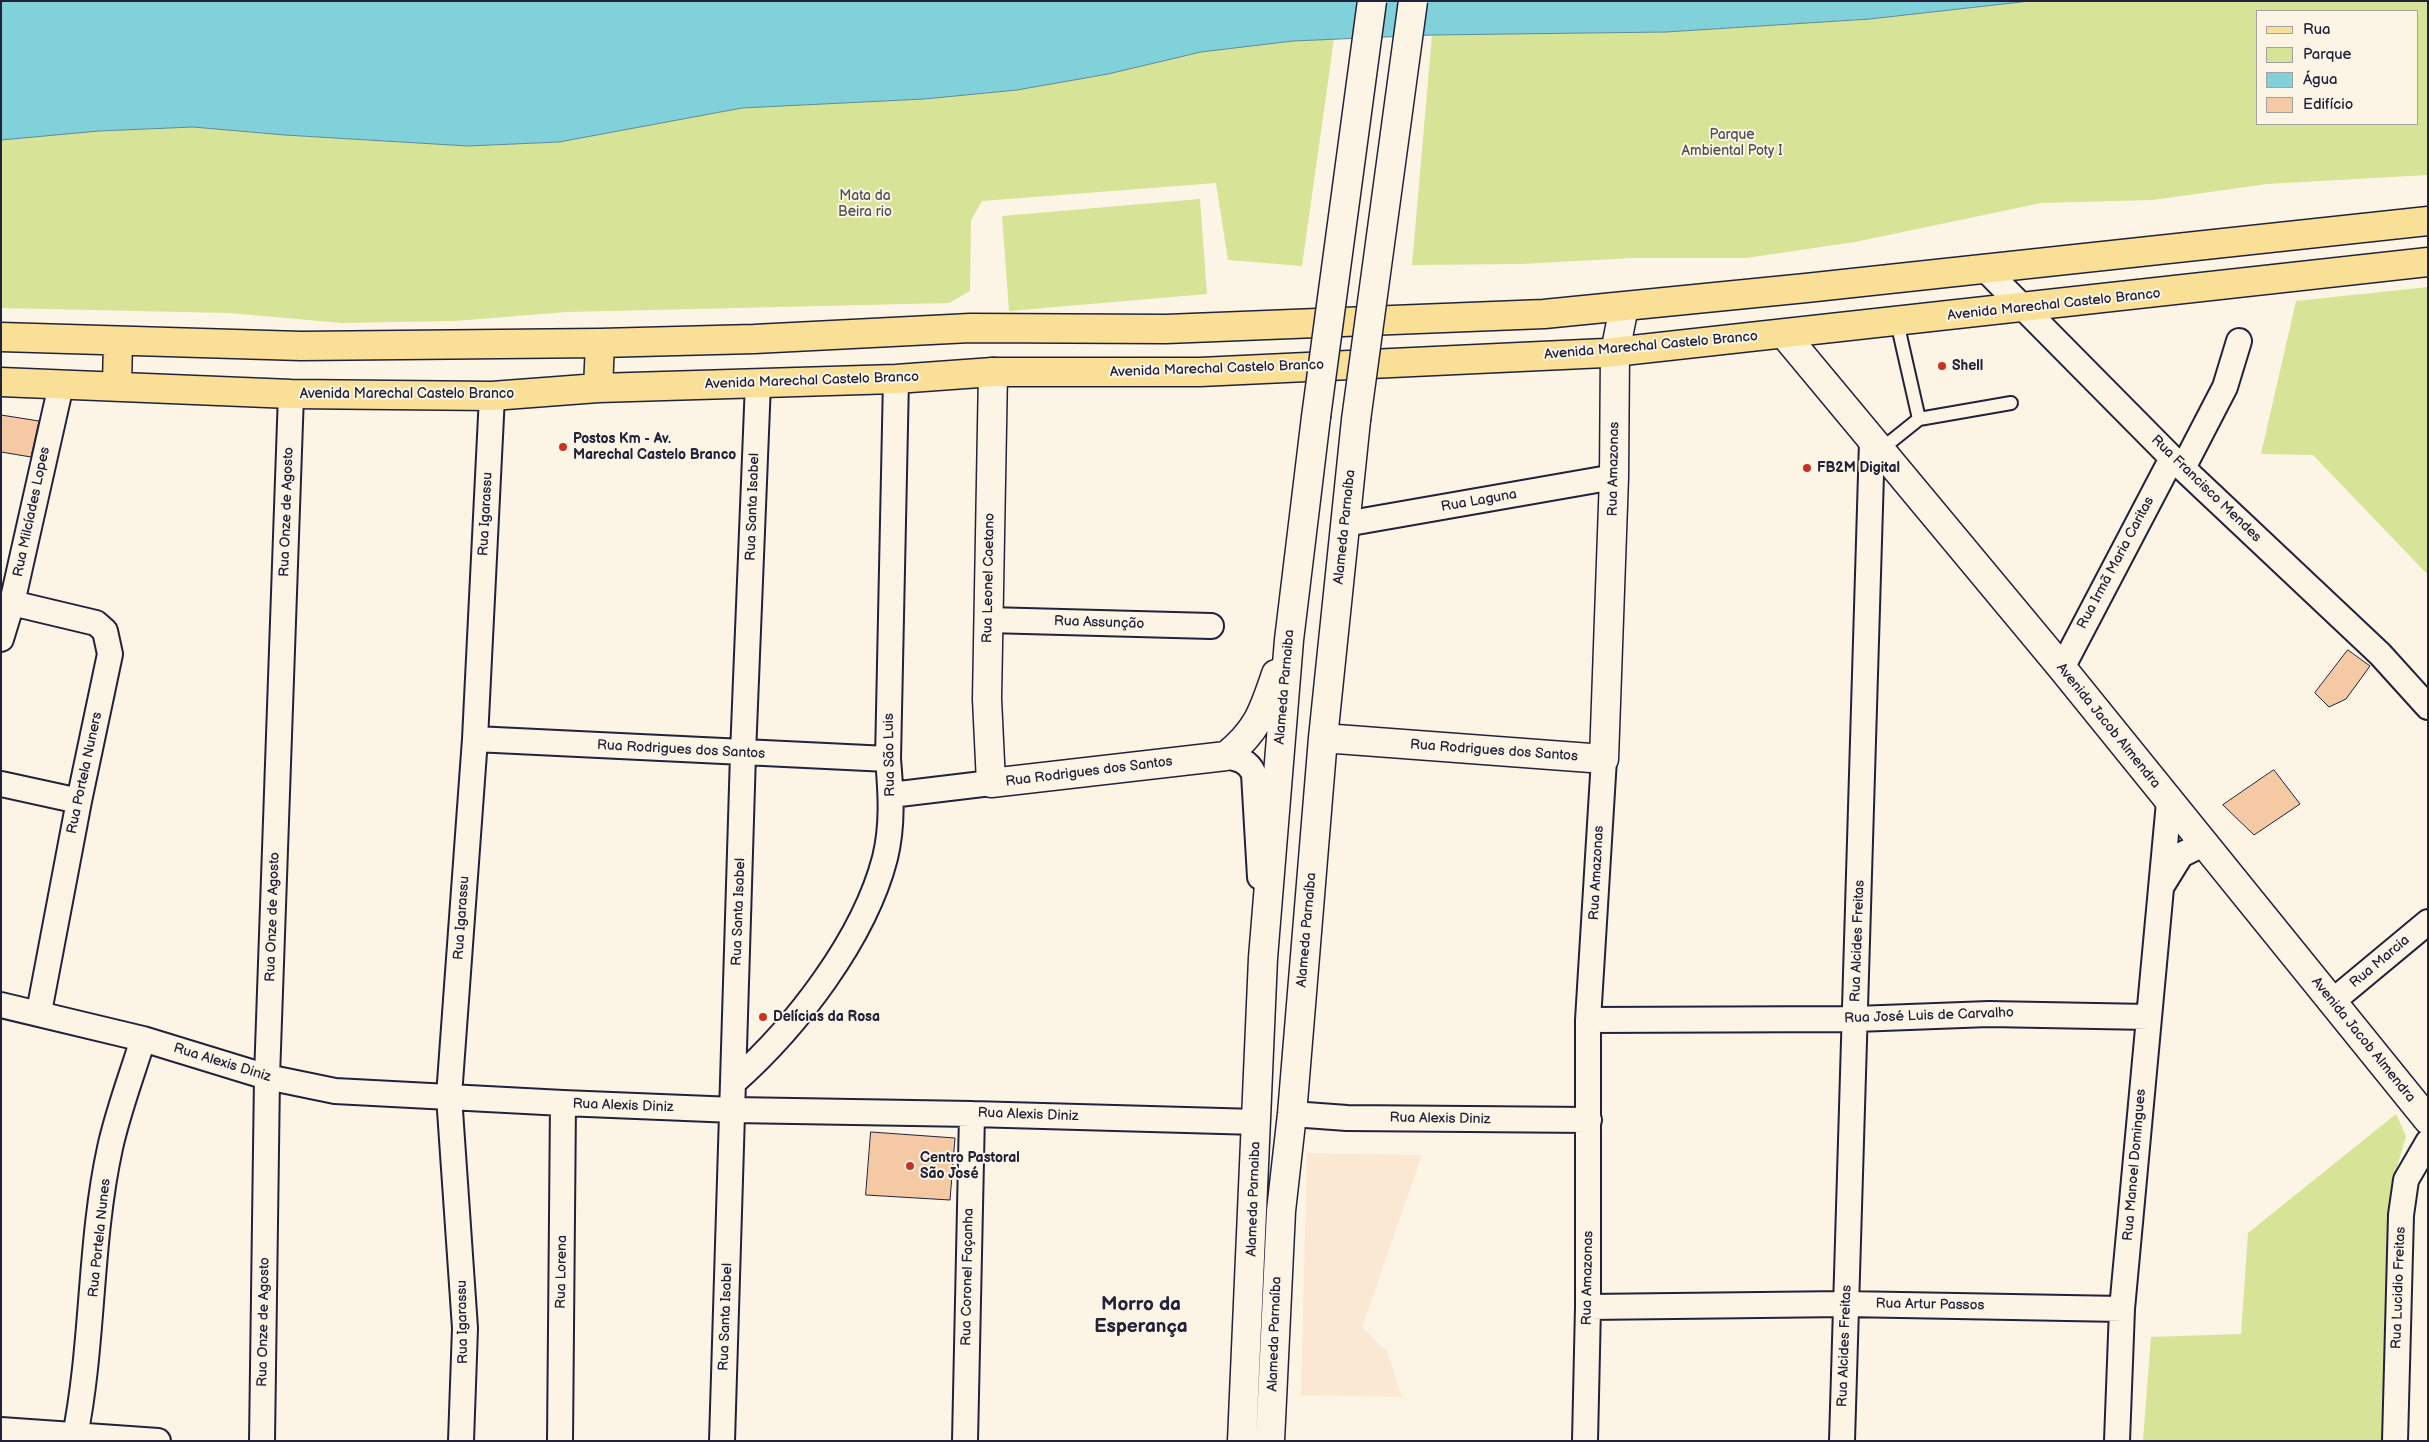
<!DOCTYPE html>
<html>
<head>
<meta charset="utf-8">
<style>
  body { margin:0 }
  #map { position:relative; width:2429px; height:1442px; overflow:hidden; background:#fcf5e5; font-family:"Balsamiq Sans",sans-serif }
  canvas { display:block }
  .frame { position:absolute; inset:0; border:2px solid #22223b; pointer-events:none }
  .legend { position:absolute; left:2256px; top:10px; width:162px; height:115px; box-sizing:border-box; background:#fcf5e5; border:1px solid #a5a1a1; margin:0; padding:6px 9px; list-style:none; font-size:15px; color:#22223b }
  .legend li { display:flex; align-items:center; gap:10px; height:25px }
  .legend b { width:25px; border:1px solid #a5a1a1 }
</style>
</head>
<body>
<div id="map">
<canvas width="2429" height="1442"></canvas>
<div class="frame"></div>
<ul class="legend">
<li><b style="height:6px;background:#fadf96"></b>Rua</li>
<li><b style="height:14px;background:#d7e396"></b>Parque</li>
<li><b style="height:14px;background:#81d1da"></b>Água</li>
<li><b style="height:14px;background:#f5c9a4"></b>Edifício</li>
</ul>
</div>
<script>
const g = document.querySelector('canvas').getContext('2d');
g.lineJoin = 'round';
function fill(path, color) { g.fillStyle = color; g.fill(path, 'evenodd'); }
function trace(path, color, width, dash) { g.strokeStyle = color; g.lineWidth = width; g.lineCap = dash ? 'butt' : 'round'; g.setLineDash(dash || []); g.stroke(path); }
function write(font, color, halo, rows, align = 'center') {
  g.font = font + ' "Balsamiq Sans",sans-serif'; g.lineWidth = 4; g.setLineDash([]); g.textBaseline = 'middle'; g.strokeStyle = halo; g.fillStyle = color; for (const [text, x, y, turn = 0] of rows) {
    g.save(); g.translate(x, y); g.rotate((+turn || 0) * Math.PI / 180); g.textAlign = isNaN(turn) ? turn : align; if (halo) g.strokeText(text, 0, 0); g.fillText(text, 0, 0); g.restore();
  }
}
fill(new Path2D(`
  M1307,1153L1422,1155L1362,1327L1387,1351L1402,1397L1301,1395Z`), '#fae8d2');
fill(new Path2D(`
  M2030,1H2428V175L2267,184L2153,200L2041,203L1855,242L1746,258H1633L1521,264L1412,265L1432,35L1666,32L1870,19ZM2258,11H2418V124H2258Z
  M1334,39L1302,266L1228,260L1216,183L982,201L971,220L970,291L949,303L567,312L455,321L342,323L229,313L1,308V140L99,131L193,127L285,135L468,146L559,142L742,108L924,99L1017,90L1108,74L1201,52L1293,41Z
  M1200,199L1207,294L1009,311L1002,216Z
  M2428,287V575L2313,455L2261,454L2296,301Z
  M2396,1114L2406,1136L2397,1167L2386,1441L2143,1440L2151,1337L2241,1334L2248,1233Z`), '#d7e396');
const water = new Path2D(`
  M1,1H2030L1870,19L1666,32L1432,35L1293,41L1201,52L1108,74L1017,90L924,99L742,108L559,142L468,146L285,135L193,127L99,131L1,140Z`);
fill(water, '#81d1da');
trace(water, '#5b8b9a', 1);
const building = new Path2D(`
  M1,415L39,421L31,457L1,452Z
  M2348,650L2370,666L2346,699L2329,707L2315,693Z
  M2274,770L2300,804L2254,835L2223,805Z
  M871,1132L955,1138L950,1200L866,1195Z`);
fill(building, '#f5c9a4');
trace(building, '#22223b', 1);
const lane = new Path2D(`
  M1897,322L1919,419
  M1879,451L1919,419L2011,403`);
const street = new Path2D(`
  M1985,269L2172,458L2380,654L2428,707
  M2183,468L2225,387L2239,341
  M1345,524L1614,477
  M12,603L96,623L105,631L110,654L79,801L39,1012
  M988,620L1211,626
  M1,639L12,603L61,385
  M2062,668L2172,458
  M475,739L888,759
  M1226,756C1240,759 1248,761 1254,774L1260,877
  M1,784L79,801
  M891,795L991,783
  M2163,884L2181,855L2203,844
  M2333,1001L2428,922
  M1,1005L143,1039L267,1077L335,1091L563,1103L734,1110L972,1114L1257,1122
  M1588,1020L1856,1019L1989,1014L2149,1017
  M734,1082C796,1027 864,939 885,858C893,825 891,793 888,759L896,379
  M1292,1114L1347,1118L1589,1120
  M1588,1307L1846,1304L2122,1309
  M1,1430L158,1441
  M74,1441C94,1344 89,1244 110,1148C118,1111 132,1075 143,1039
  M262,1441L267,1077L291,394
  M461,1441L465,1328L449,1096L475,739L492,396
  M560,1441L563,1103
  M722,1441L743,754L758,383
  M965,1441L972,1114
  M1585,1441L1588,1307V1020L1604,759
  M1842,1441L1872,441
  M2117,1441L2122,1309L2169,802
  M2395,1441L2401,1215L2406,1180L2428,1142`);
const secondary = new Path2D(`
  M1784,334L2062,668L2428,1120
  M993,372L987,699L991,783L1226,756C1258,730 1263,712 1276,674
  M1323,738L1604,759L1614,477L1615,352L1624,307
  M1242,1441L1263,958L1289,640L1316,417
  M1270,1441L1281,1211L1292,1114L1323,738L1356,420`);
const primary = new Path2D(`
  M1,337L301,346L600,343L754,339L970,328L1166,329L1544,314L1806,288L2428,221
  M1,382L291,394L492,396L598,388L896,379L993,372H1200L1605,353L2428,262
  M117,386L118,341
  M598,388L600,343`);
trace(lane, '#22223b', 16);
trace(street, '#22223b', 28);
trace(secondary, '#22223b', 31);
trace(primary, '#22223b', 31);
trace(lane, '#fcf5e5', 12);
trace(street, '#fcf5e5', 24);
trace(secondary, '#fcf5e5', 28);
trace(primary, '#fadf96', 28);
const secondaryBridge = new Path2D(`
  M1316,417L1372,1
  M1356,420L1413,1`);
trace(secondaryBridge, '#22223b', 31, []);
trace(secondaryBridge, '#fcf5e5', 28);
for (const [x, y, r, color] of [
  [1942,366,5,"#c8321e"],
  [563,447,5,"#c8321e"],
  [1807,468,5,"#c8321e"],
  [763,1017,5,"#c8321e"],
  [910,1166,5,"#c8321e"]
]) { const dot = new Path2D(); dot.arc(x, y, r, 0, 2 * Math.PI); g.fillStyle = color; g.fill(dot); trace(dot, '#fcf5e5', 2); }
write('14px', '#4f5252', '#fcf5e5', [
  ["Parque",1732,135],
  ["Ambiental Poty I",1732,151],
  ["Mata da",865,196],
  ["Beira rio",865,212]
]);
write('14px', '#22223b', '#fcf5e5', [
  ["Avenida Marechal Castelo Branco",2054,305,-6],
  ["Avenida Marechal Castelo Branco",1651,346,-5],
  ["Avenida Marechal Castelo Branco",1217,369,-2],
  ["Avenida Marechal Castelo Branco",812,381,-2],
  ["Avenida Marechal Castelo Branco",407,394],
  ["Rua Amazonas",1614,469,-89],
  ["Rua Francisco Mendes",2206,489,44],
  ["Rua Laguna",1479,501,-10],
  ["Rua Santa Isabel",753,507,-88],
  ["Rua Milcíades Lopes",32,512,-78],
  ["Rua Onze de Agosto",287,512,-88],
  ["Rua Igarassu",486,514,-87],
  ["Alameda Parnaíba",1345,527,-84],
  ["Rua Irmã Maria Caritas",2116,563,-62],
  ["Rua Leonel Caetano",989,578,-89],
  ["Rua Assunção",1099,623,2],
  ["Alameda Parnaiba",1285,687,-85],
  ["Avenida Jacob Almendra",2108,726,51],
  ["Rua Rodrigues dos Santos",681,750,3],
  ["Rua Rodrigues dos Santos",1494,751,4],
  ["Rua São Luis",890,755,-91],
  ["Rua Rodrigues dos Santos",1089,772,-7],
  ["Rua Portela Nuners",85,773,-78],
  ["Rua Amazonas",1597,873,-87],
  ["Rua Santa Isabel",739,912,-88],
  ["Rua Onze de Agosto",273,917,-88],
  ["Rua Igarassu",462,918,-86],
  ["Alameda Parnaíba",1307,930,-85],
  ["Rua Alcides Freitas",1858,941,-88],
  ["Rua Marcia",2380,962,-40],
  ["Rua José Luis de Carvalho",1929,1016,-2],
  ["Avenida Jacob Almendra",2363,1040,51],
  ["Rua Alexis Diniz",222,1063,17],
  ["Rua Alexis Diniz",623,1106,2],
  ["Rua Alexis Diniz",1028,1115,2],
  ["Rua Alexis Diniz",1440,1119,1],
  ["Rua Manoel Domingues",2135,1165,-85],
  ["Alameda Parnaiba",1254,1199,-88],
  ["Rua Portela Nunes",100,1238,-84],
  ["Rua Lorena",562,1272,-89],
  ["Rua Coronel Façanha",968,1277,-89],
  ["Rua Amazonas",1588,1278,-89],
  ["Rua Lucidio Freitas",2399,1288,-88],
  ["Rua Artur Passos",1930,1305,1],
  ["Rua Santa Isabel",726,1317,-88],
  ["Rua Onze de Agosto",264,1322,-89],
  ["Rua Igarassu",463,1322,-91],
  ["Alameda Parnaíba",1275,1334,-88],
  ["Rua Alcides Freitas",1845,1346,-88]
]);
write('bold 14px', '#22223b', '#fcf5e5', [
  ["Shell",1952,366],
  ["Postos Km - Av.",573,439],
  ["Marechal Castelo Branco",573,455],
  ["FB2M Digital",1817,468],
  ["Delícias da Rosa",773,1017],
  ["Centro Pastoral",920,1158],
  ["São José",920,1174]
], 'left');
write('bold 19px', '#22223b', '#fcf5e5', [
  ["Morro da",1141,1305],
  ["Esperança",1141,1327]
]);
</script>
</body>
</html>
